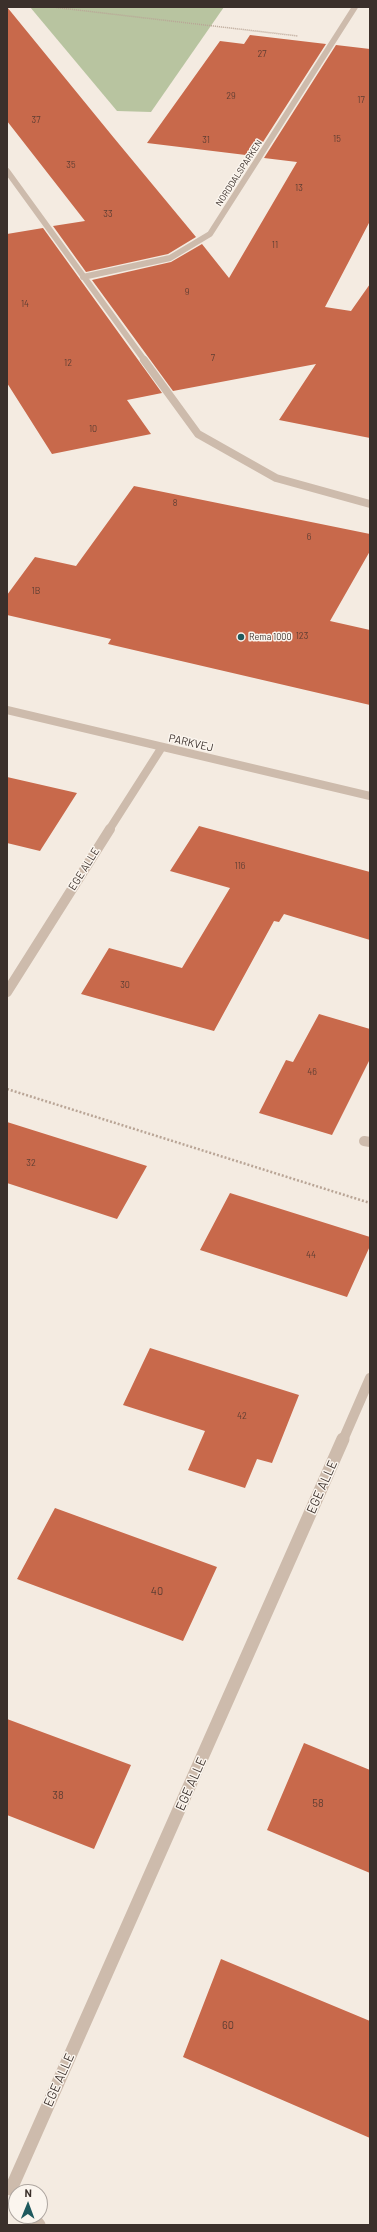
<!DOCTYPE html>
<html>
<head>
<meta charset="utf-8">
<style>
  body { margin:0 }
  #map { position:relative; width:377px; height:2232px; overflow:hidden; background:#f4ebe1; font-family:Barlow,sans-serif }
  canvas { display:block }
  .frame { position:absolute; inset:0; border:8px solid #3b302b; pointer-events:none }
  .north { position:absolute; left:8px; top:2184px; width:40px; height:40px; box-sizing:border-box; background:#fbf5ee; border:1px solid #aea6a0; border-radius:50%; rotate:1deg; font-size:11px; font-weight:700; line-height:16px; text-align:center; color:#3b302b }
  .north::after { content:''; display:block; margin:auto; width:14px; height:18px; background:#1f5a5e; clip-path:polygon(50% 0,100% 100%,50% 72%,0 100%) }
</style>
</head>
<body>
<div id="map">
<canvas width="377" height="2232"></canvas>
<div class="frame"></div>
<div class="north">N</div>
</div>
<script>
const g = document.querySelector('canvas').getContext('2d');
g.lineJoin = 'round';
function fill(path, color) { g.fillStyle = color; g.fill(path, 'evenodd'); }
function trace(path, color, width, dash) { g.strokeStyle = color; g.lineWidth = width; g.lineCap = dash ? 'butt' : 'round'; g.setLineDash(dash || []); g.stroke(path); }
function write(font, color, halo, rows, align = 'center') {
  g.font = font + ' Barlow,sans-serif'; g.lineWidth = 3; g.setLineDash([]); g.textBaseline = 'middle'; g.strokeStyle = halo; g.fillStyle = color; for (const [text, x, y, turn = 0] of rows) {
    g.save(); g.translate(x, y); g.rotate((+turn || 0) * Math.PI / 180); g.textAlign = isNaN(turn) ? turn : align; if (halo) g.strokeText(text, 0, 0); g.fillText(text, 0, 0); g.restore();
  }
}
fill(new Path2D(`
  M30,7H224L151,112L117,111Z`), '#b8c4a0');
fill(new Path2D(`
  M7,7L114,138L196,237L168,254L86,272L53,226L85,221L7,121Z
  M250,35L326,44L254,156L147,143L220,41L244,44Z
  M336,45L370,49V221L325,307L351,311L370,284V438L279,420L316,364L173,391L92,280L171,262L202,244L229,278L297,162L264,158Z
  M43,228L162,393L127,400L151,434L52,454L7,383V234Z
  M134,486L370,534V551L330,621L370,630V705L108,644L111,639L7,615V595L35,557L76,566Z
  M7,777L77,793L40,851L7,843Z
  M199,826L370,872V940L284,914L279,922L274,921L214,1031L81,994L109,948L182,968L230,888L170,871Z
  M319,1014L370,1029V1059L332,1135L259,1113L286,1060L293,1062Z
  M7,1122L147,1166L117,1219L7,1183Z
  M230,1193L370,1237V1246L347,1297L200,1250Z
  M150,1348L299,1395L272,1463L257,1459L245,1488L188,1470L205,1431L123,1405Z
  M55,1508L217,1567L183,1641L17,1579Z
  M7,1719L131,1765L94,1849L7,1815Z
  M304,1743L370,1770V1873L267,1830Z
  M221,1959L370,2021V2138L183,2057Z`), '#c8694b');
trace(new Path2D(`
  M52,7L298,36`), '#b9a596', 1.5, [1, 1]);
trace(new Path2D(`
  M7,1089L370,1203`), '#b9a596', 2.5, [2, 2]);
trace(new Path2D(`
  M7,171L145,361
  M83,277L170,258L210,234L355,7`), '#cdbbac', 6);
trace(new Path2D(`
  M144,360L198,434L276,478L370,504
  M7,710L370,796
  M109,830L162,747`), '#cdbbac', 8);
trace(new Path2D(`
  M7,992L110,829
  M364,1141L370,1142
  M343,1440L370,1378`), '#cdbbac', 10);
trace(new Path2D(`
  M11,2189L343,1439
  M32,2216L39,2225`), '#cdbbac', 13);
for (const [x, y, r, color] of [
  [241,637,4,"#1f5a5e"]
]) { const dot = new Path2D(); dot.arc(x, y, r, 0, 2 * Math.PI); g.fillStyle = color; g.fill(dot); trace(dot, '#fbf5ee', 1.5); }
write('9px', '#5e3e33', null, [
  ["27",262,54],
  ["29",231,96],
  ["17",361,100],
  ["37",36,120],
  ["15",337,139],
  ["31",206,140],
  ["35",71,165],
  ["13",299,188],
  ["33",108,214],
  ["11",275,245],
  ["9",187,292],
  ["14",25,304],
  ["7",213,358],
  ["12",68,363],
  ["10",93,429],
  ["8",175,503],
  ["6",309,537],
  ["1B",36,591],
  ["123",302,636],
  ["116",240,866],
  ["30",125,985],
  ["46",312,1072],
  ["32",31,1163],
  ["44",311,1255],
  ["42",242,1416]
]);
write('9px', '#3b302b', '#fbf5ee', [
  ["NORDDALSPARKEN",239,173,-57]
]);
write('9px', '#3b302b', '#fbf5ee', [
  ["Rema 1000",249,637]
], 'left');
write('11px', '#3b302b', '#fbf5ee', [
  ["PARKVEJ",191,743,13],
  ["EGE ALLE",84,869,-58]
]);
write('11px', '#5e3e33', null, [
  ["40",157,1591],
  ["38",58,1795],
  ["58",318,1803],
  ["60",228,2025]
]);
write('13px', '#3b302b', '#fbf5ee', [
  ["EGE ALLE",322,1487,-66],
  ["EGE ALLE",191,1784,-66],
  ["EGE ALLE",59,2080,-66]
]);
</script>
</body>
</html>
